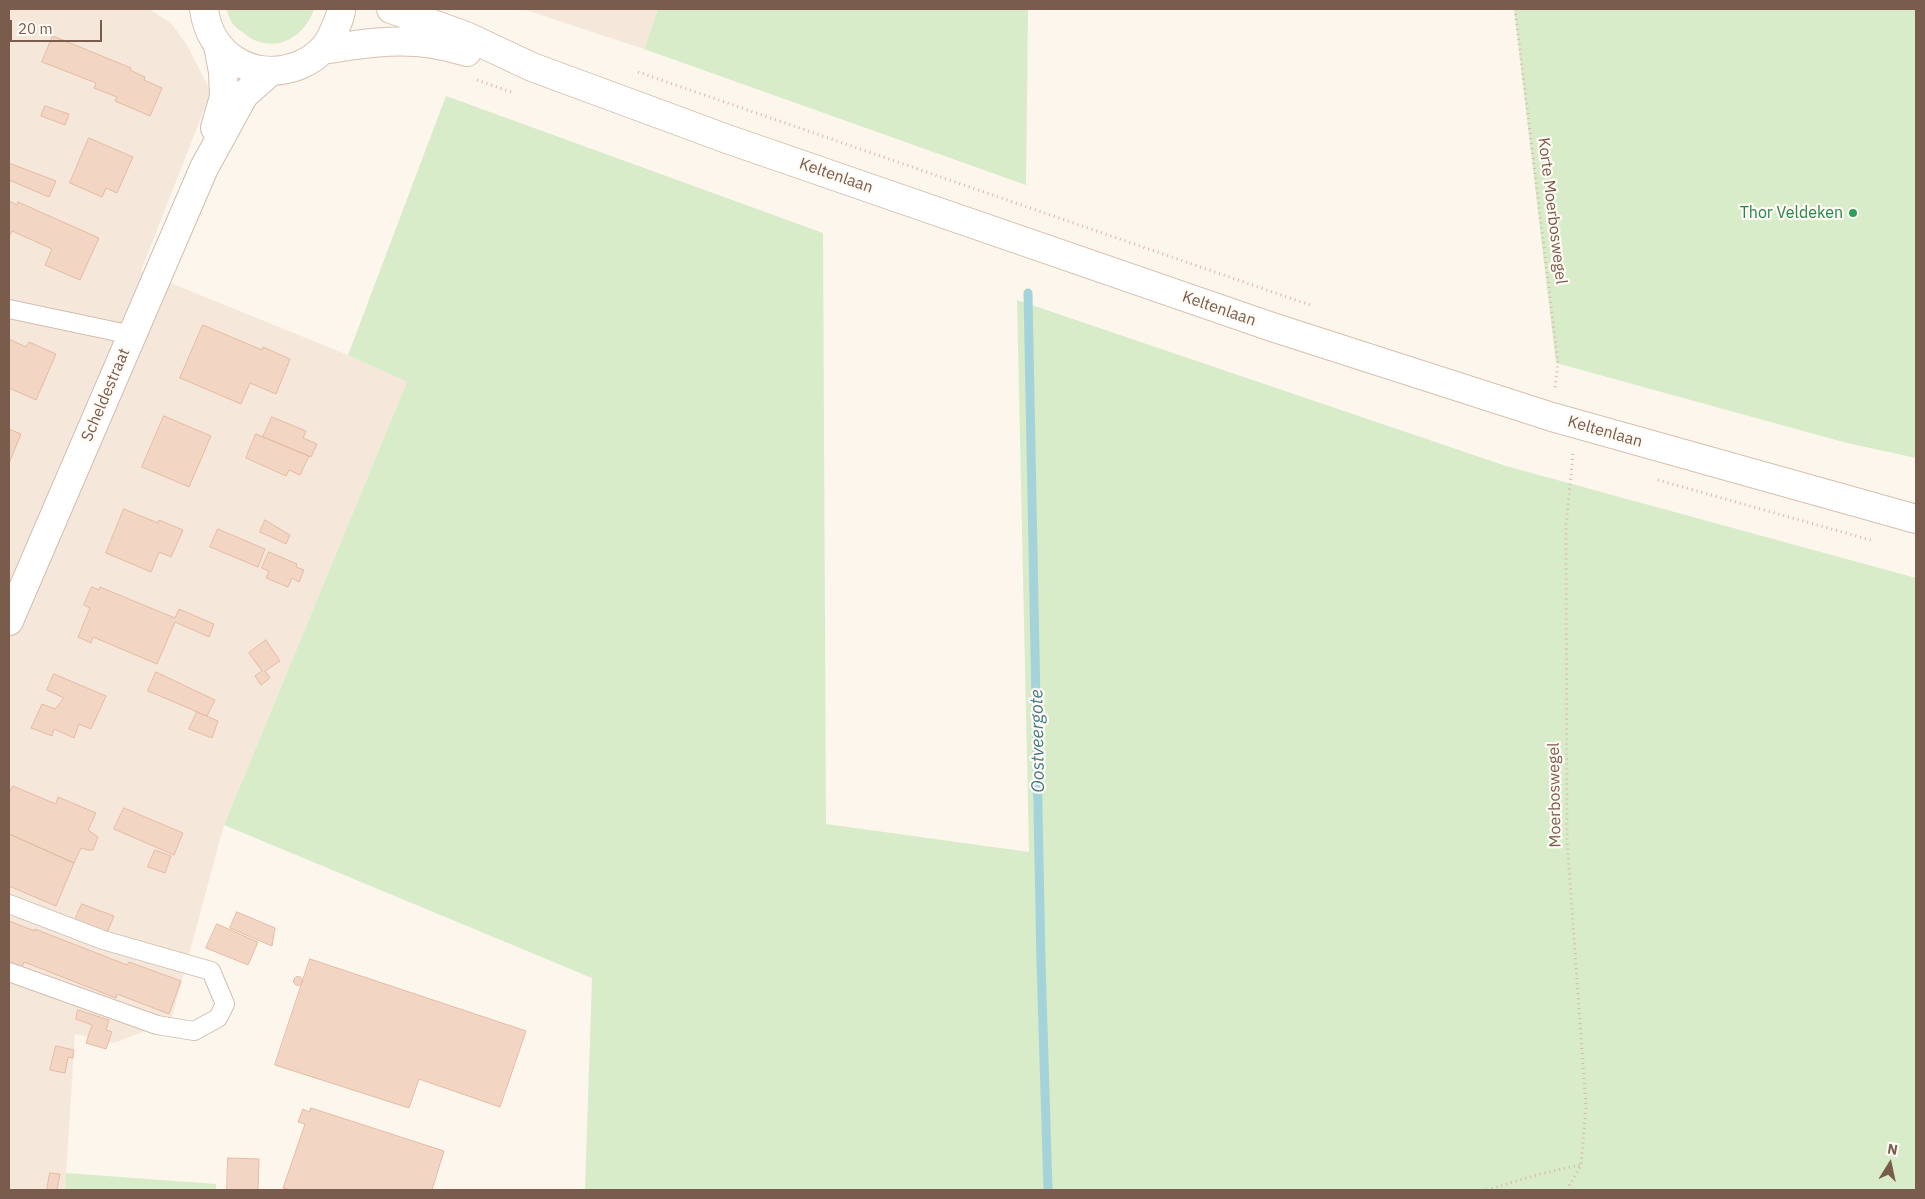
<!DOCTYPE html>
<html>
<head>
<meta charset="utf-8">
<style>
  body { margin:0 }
  #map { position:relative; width:1925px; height:1199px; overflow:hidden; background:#fdf6ec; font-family:"IBM Plex Sans",sans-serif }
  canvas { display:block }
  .frame { position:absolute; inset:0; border:10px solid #7a5c4d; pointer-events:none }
  .north { position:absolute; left:1865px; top:1139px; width:50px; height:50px; -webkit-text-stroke:4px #fffaf3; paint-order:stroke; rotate:10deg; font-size:14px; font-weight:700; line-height:20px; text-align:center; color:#7a5c4d }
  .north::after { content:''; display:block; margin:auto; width:18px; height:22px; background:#7a5c4d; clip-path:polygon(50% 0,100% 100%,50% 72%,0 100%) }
  .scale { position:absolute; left:10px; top:20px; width:92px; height:22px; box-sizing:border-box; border:2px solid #7a5c4d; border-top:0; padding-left:6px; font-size:15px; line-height:18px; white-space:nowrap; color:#7a5c4d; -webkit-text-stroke:4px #fffaf3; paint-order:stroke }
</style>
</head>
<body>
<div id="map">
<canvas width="1925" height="1199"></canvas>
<div class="frame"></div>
<div class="north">N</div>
<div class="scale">20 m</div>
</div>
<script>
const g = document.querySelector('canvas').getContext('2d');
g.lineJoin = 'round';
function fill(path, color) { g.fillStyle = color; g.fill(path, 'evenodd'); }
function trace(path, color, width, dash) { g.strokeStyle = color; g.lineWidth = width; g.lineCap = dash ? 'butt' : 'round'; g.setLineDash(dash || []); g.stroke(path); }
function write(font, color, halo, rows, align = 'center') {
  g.font = font + ' "IBM Plex Sans",sans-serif'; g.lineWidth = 4.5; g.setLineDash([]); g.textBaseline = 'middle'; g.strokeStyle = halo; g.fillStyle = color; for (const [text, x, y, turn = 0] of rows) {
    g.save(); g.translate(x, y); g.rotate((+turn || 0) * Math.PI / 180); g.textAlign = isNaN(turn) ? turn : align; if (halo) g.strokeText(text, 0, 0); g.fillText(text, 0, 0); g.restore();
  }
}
fill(new Path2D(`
  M9,9H149L171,23L187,45L211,92L141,271L348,355L407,382L224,825L171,1021L114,1043L109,1042L106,1049L86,1043L88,1037L75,1034L65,1190H9Z
  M523,9H658L644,49Z`), '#f5e8da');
fill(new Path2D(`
  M226,9H314C303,42 268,56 241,31C238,29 234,26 232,23C230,20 228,13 226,9Z
  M658,9H1028L1026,185L644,49Z
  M1514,9H1916V458L1847,443L1556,363Z
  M446,96L823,233L826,824L1029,852L1017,300L1506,466L1916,578V1190H585L592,978L224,825L407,382L348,355Z
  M66,1173L216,1184V1190H65Z`), '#d8ecc9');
trace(new Path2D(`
  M1028,293L1041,962L1048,1190`), '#a5d3da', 9);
const building = new Path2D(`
  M53,36L131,68L130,70L145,77L144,80L162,88L150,116L115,101L117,97L94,88L96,83L42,62Z
  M45,106L69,114L65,125L41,116Z
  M89,138L133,157L117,193L106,188L102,197L70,183Z
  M9,163L56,181L49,197L9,180Z
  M9,201L17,205L18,202L99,238L80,280L45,265L52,249L12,231L9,237Z
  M203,325L262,350L263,347L290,359L276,394L250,383L241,404L180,378Z
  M9,339L26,347L29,342L56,354L36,400L9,388Z
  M164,416L211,436L189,487L142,467Z
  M272,417L306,431L303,438L317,444L311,457L263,437Z
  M9,429L21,434L9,463Z
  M256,434L309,456L300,475L289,470L286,476L246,458Z
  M124,509L158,523L159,520L183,530L171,557L159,552L151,572L106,553Z
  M265,520L290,535L286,544L260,532Z
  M218,529L265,549L258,567L210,547Z
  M269,552L297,564L296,567L304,570L299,582L292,578L288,587L266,578L269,571L262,568Z
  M92,587L99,590L100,587L175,618L179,609L214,624L209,637L175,622L157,664L93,637L91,643L78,637L90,608L84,605Z
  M266,640L280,661L265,671L270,678L261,685L255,676L262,671L249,653Z
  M156,672L215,700L207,716L148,691Z
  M54,674L106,696L91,729L79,724L74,738L54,729L52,736L31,728L42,704L55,709L64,698L47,690Z
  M197,712L218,721L212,738L189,729Z
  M13,786L56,804L58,797L96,813L88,830L98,837L93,850H88L81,848L74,863L9,834V795Z
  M124,808L183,833L174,855L114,829Z
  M9,834L74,863L56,906L9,886Z
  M155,850L171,856L165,873L148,867Z
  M82,904L114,916L106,935L74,922Z
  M237,912L275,928L272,946L230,928Z
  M9,921L35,931V929L127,965L129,962L181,981L169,1014L117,994L116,998L24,962L22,967L9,962Z
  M217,924L258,942L248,965L206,948Z
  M310,959L526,1031L500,1107L419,1079L409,1108L275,1065Z
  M293.5 981a4.5 4.5 0 1 1 9 0a4.5 4.5 0 1 1-9 0Z
  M78,1010L109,1020L106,1030L112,1032L106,1049L86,1043L92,1025L76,1019Z
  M56,1046L74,1050L73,1058L68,1057L65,1073L50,1070Z
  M311,1108L444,1151L432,1190H291L283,1188L305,1124L298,1122L303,1109L309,1112Z
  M228,1158L259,1159L258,1190H227Z
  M50,1173L60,1174L57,1190H47Z`);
fill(building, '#f3d5c3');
trace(building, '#e6bba3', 1);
const lane = new Path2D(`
  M9,309L132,335
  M9,904L103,940L211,971L225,1004L218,1018L194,1031L157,1025L9,972`);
const street = new Path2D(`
  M215,128L224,97L223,72L218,45
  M9,621L204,168L244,95L271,71`);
const secondary = new Path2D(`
  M204,9C210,57 255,83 300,65C316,58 328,47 334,31C337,23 341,17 341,9
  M391,9L466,36L532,67L727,139L1272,327L1552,417L1916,519
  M322,50C359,44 396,38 433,44C445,46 456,49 467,52`);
trace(lane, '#d1beb0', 20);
trace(street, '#d1beb0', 30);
trace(secondary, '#d6c0b0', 30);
trace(new Path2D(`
  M1515,9L1558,363L1555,388
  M638,72L1310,305
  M477,80L511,92
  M1658,480L1874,541
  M1487,1190L1540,1174L1580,1165
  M1567,1190L1581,1165L1586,1106L1567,840L1566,526L1573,454`), '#d9b8a5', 3, [1, 4]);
trace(lane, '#fff', 18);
trace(street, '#fff', 28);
trace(secondary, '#fff', 28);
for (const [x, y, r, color] of [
  [1853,213,5,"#2e9e5b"]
]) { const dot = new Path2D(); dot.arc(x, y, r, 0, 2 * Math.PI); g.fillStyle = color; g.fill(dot); trace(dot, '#fffaf3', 2); }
write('16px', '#7a5c4d', '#fffaf3', [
  ["Keltenlaan",836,176,19],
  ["Korte Moerboswegel",1552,211,83],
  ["Keltenlaan",1219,309,19],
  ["Scheldestraat",106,395,-67],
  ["Keltenlaan",1605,432,16],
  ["Moerboswegel",1555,795,-91]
]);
write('16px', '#27864d', '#fffaf3', [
  ["Thor Veldeken",1843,213]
], 'right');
write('italic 18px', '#437c86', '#fffaf3', [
  ["Oostveergote",1038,741,-91]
]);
</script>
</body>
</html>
